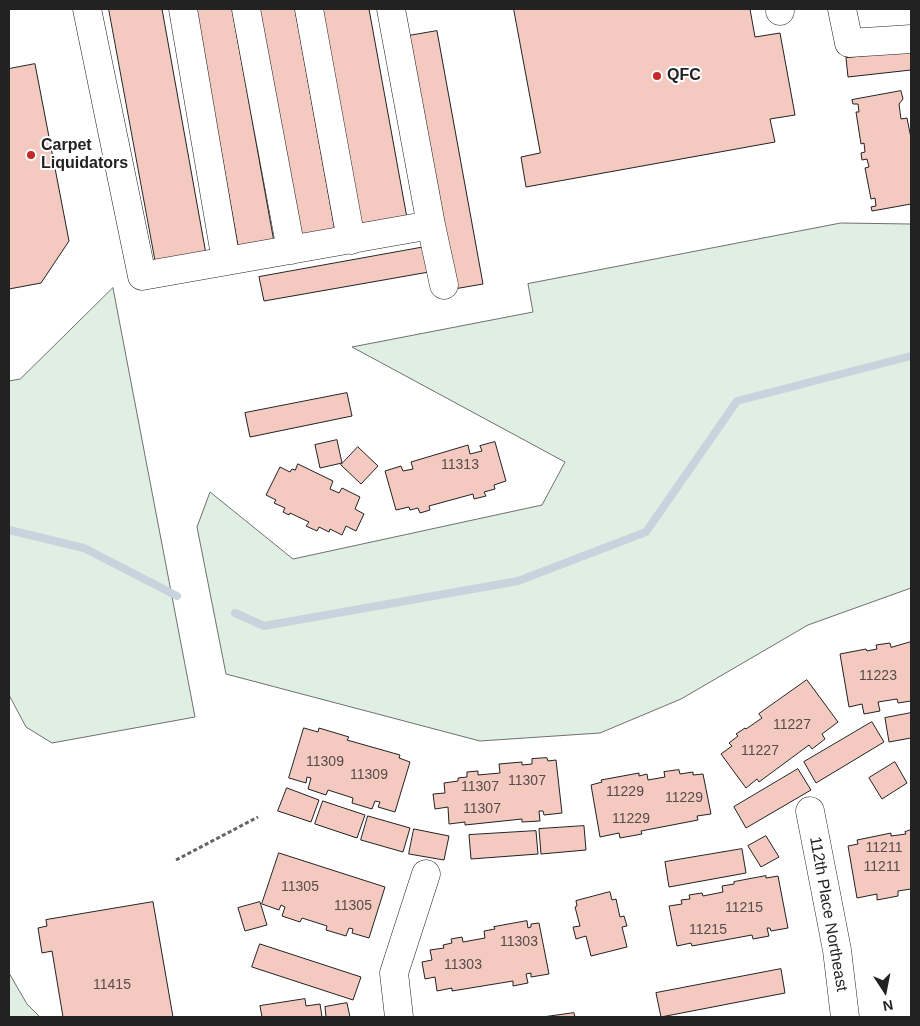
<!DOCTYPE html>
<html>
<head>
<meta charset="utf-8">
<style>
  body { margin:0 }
  #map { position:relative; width:920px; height:1026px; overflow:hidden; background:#fff; font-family:Helvetica,sans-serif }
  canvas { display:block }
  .frame { position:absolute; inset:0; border:10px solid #222; pointer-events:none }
  .north { position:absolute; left:860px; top:966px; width:50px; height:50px; -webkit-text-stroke:4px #fff; paint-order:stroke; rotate:169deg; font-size:14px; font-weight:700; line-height:20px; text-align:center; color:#222 }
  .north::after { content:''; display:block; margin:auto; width:18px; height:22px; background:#222; clip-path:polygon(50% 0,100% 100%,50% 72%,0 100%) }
</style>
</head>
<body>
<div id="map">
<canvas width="920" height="1026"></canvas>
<div class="frame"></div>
<div class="north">N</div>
</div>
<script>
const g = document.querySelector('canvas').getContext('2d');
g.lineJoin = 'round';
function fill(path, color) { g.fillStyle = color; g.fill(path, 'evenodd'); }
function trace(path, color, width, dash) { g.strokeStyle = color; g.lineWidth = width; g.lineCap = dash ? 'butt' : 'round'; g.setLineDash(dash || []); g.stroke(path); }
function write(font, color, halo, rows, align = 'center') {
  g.font = font + ' Helvetica,sans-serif'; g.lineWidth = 4; g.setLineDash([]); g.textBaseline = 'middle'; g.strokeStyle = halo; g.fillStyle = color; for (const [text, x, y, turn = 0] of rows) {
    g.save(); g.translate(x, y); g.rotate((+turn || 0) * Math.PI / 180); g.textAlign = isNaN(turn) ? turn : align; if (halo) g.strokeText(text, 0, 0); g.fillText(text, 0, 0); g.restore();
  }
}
const green = new Path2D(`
  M841,223L911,224V588L808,625L681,699L600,733L480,741L226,674L197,527L210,492L293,559L542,505L565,462L352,347L533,312L528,284Z
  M113,288L195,717L52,743L26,727L9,695V381L20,379Z
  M9,973L27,1004L40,1017H9Z`);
fill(green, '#e0efe3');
trace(green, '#6f6f6f', 1);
trace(new Path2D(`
  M9,530L84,548L177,596
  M235,613L264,626L518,581L646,532L737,401L911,356`), '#c7d3dd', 8);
const building = new Path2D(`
  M109,9H162L206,254L156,264Z
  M196,9H232L274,242L239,249Z
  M259,9H295L335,231L300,238Z
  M322,9H369L407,218L361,227Z
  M514,9H750L755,37L780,33L795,115L770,119L775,142L526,187L521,157L540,153Z
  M437,31L483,284L454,289L408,36Z
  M911,51V70L848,77L846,58Z
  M35,64L69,241L41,283L9,289V69Z
  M901,91L903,99L899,104L901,119L907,118L911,138V204L872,211L871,207L876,206L875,198L871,199L865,168L869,167L867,159L862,160L861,153L865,152L864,143L861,144L856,112H859L858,104H853L852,100Z
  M425,247L429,272L264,301L259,277Z
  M347,393L352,416L250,437L245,413Z
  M337,440L342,463L320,468L315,445Z
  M495,442L506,481L494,485L495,489L484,492L486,496L474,499L473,494L429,506L430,510L420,513L418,508L410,510L409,507L396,510L385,471L401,466L403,471L413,469L411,462L468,445L470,454L482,451L480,446Z
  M358,447L378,466L361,484L341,465Z
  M298,464L333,481L330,489L339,493L342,488L360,497L355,509L364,514L356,531L346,526L342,535L330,529L329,532L319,527L317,531L306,526L309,522L290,513L289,515L283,512L285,508L274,503L276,500L266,495L280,467L290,472L292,469L295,470Z
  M911,642V701L898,703L897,699L878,702L880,711L864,714L862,704L849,707L840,654L866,649L867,651L877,649L876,645L890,643L891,647Z
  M807,680L838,722L822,734L825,739L812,749L809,745L759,782L757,779L746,788L721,754L732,746L729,743L738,736L736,734L745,728L746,729L762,718L759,714Z
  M911,713V738L889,742L885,718Z
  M872,722L884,742L816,783L804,762Z
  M304,728L318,732L319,728L349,737L347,740L400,755L399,758L410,762L395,812L378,807L380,802L375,801L372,809L352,803L353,798L328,790L326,795L308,789L311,778L307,777L306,783L289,778Z
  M547,758L548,761L556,760L562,813L544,815L543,811H539L540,821L522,822V819L465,825V822L449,824L448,807L435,809L433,794L445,793L444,783L458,781V778L467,777V772L478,771V775L500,773L499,764L522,762V765L532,764V759Z
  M895,762L907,783L882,799L869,778Z
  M798,769L811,790L746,828L734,807Z
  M679,770L680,774L693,772V775L703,774L711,814L697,816L698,820L641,831L642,834L620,838L619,833L600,837L591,785L602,782L601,780L639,773V776L647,774L648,780L665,777L664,772Z
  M287,788L319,800L311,822L278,811Z
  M323,801L365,815L357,838L315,824Z
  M368,816L410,828L403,852L361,840Z
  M584,826L586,850L541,854L539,829Z
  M414,829L449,836L444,860L409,854Z
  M911,830V889L898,891V896L877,900V894L857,898L848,846L858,844L857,840L891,833V836L906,834L905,832Z
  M536,831L538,854L471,859L469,835Z
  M766,836L779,857L761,867L748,846Z
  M742,849L746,873L669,887L665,862Z
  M279,853L385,887L369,938L352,933L353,929L349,928L346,936L326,930L327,926L302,918L300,922L282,916L285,907L281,905L279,910L262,904Z
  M766,876V878L778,876L788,928L771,931L770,928H767L769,936L753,939L752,935L692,946L691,943L677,946L669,906L682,904L681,900L690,899L689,895L702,893L703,896L723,892L722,886L734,884V882Z
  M610,892L612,900L616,899L620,917L624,916L627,926L622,927L627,947L591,956L586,936L576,939L573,927L580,926L575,907L577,906L576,901Z
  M153,902L173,1017H63L52,951L42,953L38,928L47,926L46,920Z
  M260,902L267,925L245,931L238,908Z
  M527,921L528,928L531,927V924L539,923L549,974L531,977V973L526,974L528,983L513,986V981L452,991V988L437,991L435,977L425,979L422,962L432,960L430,950L444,948L443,945L452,943L451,939L462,937L463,942L485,938L484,931L495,929L494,927Z
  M260,944L361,977L353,1000L252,967Z
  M781,969L785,993L661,1017L656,993Z
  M305,999L306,1006L320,1004L322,1017H262L260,1006Z
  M347,1003L350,1017H326L325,1007Z
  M574,1013L575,1017H543Z`);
fill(building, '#f3c9c0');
trace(building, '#222', 1);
const minor = new Path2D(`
  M87,9L142,276L431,225L444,285
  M183,9L226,261
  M246,9L291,250
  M309,9L351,240
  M391,9L431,225
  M780,9V11
  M842,9L849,43L911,39
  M810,811L837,950L845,1017
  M399,1017L394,973L426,874`);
trace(minor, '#222', 29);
trace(new Path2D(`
  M176,860L258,817`), '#646464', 3, [4, 2.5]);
trace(minor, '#fff', 28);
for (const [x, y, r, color] of [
  [657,76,5,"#c62828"],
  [31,155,5,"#c62828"]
]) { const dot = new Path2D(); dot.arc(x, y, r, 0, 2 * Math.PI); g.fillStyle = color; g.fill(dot); trace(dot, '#fff', 2); }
write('14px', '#564c4a', null, [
  ["11313",460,465],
  ["11223",878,676],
  ["11227",792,725],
  ["11227",760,751],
  ["11309",325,762],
  ["11309",369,775],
  ["11307",527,781],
  ["11307",480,787],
  ["11229",625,792],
  ["11229",684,798],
  ["11307",482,809],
  ["11229",631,819],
  ["11211",884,848],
  ["11211",882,867],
  ["11305",300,887],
  ["11305",353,906],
  ["11215",744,908],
  ["11215",708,930],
  ["11303",519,942],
  ["11303",463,965],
  ["11415",112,985]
]);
write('bold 16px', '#222', '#fff', [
  ["QFC",667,76],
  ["Carpet",41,146],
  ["Liquidators",41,164]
], 'left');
write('16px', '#222', '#fff', [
  ["112th Place Northeast",828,914,80]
]);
</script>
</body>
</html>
